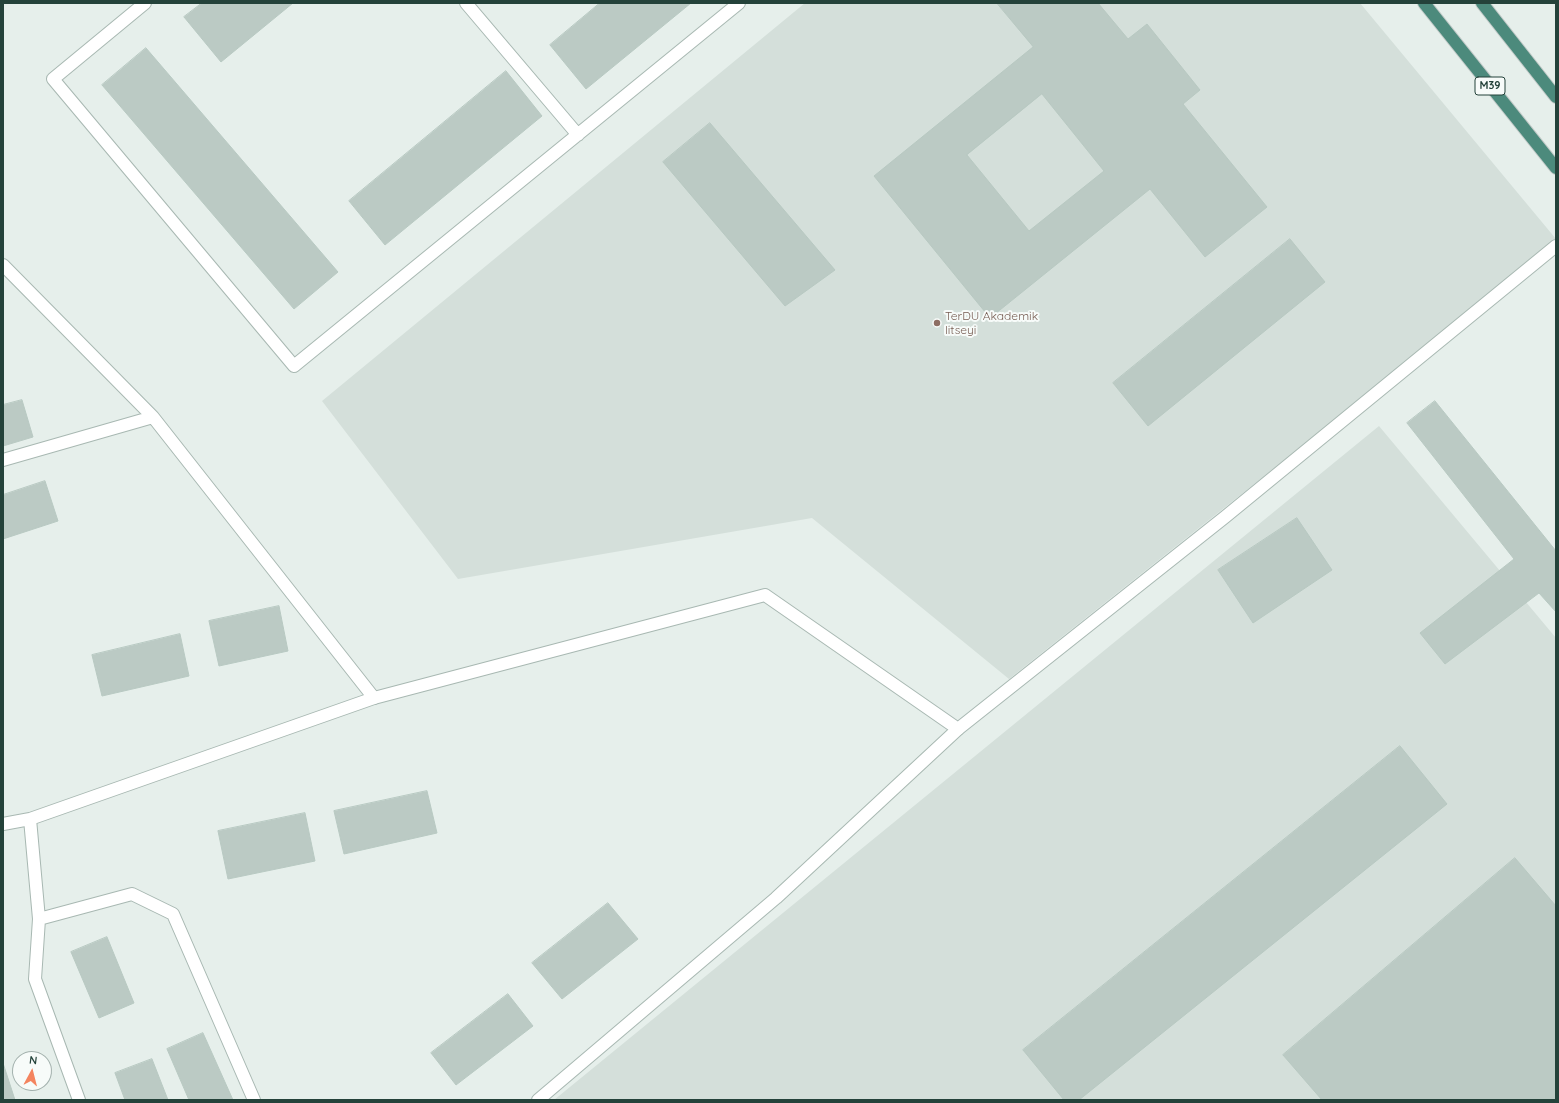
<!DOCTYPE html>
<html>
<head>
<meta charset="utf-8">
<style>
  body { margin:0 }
  #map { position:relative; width:1559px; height:1103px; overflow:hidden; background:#e6efeb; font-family:Quicksand,sans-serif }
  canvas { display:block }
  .frame { position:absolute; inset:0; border:4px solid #24423a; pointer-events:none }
  .north { position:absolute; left:12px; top:1051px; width:40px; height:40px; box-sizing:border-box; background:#f7fbf9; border:1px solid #a3b1ad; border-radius:50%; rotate:7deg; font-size:11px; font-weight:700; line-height:16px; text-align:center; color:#24423a }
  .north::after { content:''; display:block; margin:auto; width:14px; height:18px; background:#f4845f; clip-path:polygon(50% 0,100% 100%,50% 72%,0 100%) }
</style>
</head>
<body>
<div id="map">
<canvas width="1559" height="1103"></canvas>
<div class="frame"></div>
<div class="north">N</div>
</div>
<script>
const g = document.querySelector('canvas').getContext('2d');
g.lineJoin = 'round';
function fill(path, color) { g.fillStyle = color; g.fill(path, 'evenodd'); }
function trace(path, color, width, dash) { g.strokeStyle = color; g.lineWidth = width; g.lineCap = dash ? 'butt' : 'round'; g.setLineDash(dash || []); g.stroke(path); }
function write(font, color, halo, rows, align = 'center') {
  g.font = font + ' Quicksand,sans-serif'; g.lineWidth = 4; g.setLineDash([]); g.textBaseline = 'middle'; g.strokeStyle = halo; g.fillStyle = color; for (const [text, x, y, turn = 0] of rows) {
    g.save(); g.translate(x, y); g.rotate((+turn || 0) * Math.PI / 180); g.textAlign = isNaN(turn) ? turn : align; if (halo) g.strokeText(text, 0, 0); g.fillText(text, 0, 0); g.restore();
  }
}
fill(new Path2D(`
  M805,3H1360L1556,239V244L1009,679L812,518L458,579L322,401Z
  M1379,426L1556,638V1100H554Z`), '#d4dfda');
const building = new Path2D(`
  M202,3H293L221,62L184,17Z
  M600,3H691L586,89L550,45Z
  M997,3H1098L1128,39L1147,24L1200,90L1183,104L1267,207L1205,257L1150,189L990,318L874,176L1033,47ZM1042,94L1104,171L1029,231L967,155Z
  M146,48L338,272L294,309L102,85Z
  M506,71L542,116L385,245L349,201Z
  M710,123L835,270L785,306L663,162Z
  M1290,239L1325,282L1148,426L1113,383Z
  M22,400L33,437L3,446V405Z
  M1435,401L1556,551V612L1539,593L1445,664L1420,633L1514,559L1407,423Z
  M45,481L58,521L3,539V495Z
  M1297,518L1332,570L1253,623L1218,570Z
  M279,606L288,651L219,666L209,621Z
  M180,634L189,676L102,696L92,655Z
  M1400,746L1447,804L1079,1100H1064L1023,1050Z
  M427,791L437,833L344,854L334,811Z
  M305,813L315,861L228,879L218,831Z
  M1515,858L1556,906V1100H1322L1283,1055Z
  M608,903L638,939L562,999L532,963Z
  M107,937L134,1003L99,1018L71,952Z
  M508,994L533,1026L456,1085L431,1053Z
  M203,1033L233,1100H189L167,1049Z
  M152,1059L168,1100H125L115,1073Z
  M3,1063L15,1100H3Z`);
fill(building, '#bbcac4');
trace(building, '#b8c9c2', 1);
const service = new Path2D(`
  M145,3L53,79L294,366L739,3
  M466,3L578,135
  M3,265L153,417L374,698
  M3,460L153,417
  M538,1100L776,898L958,729`);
const minor = new Path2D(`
  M30,819L39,919L35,979L79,1100
  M3,824L30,819L374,698L765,595L958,729L1225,517L1556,246
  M39,919L132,894L173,914L254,1100`);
const trunk = new Path2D(`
  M1424,3L1556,168
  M1482,3L1556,97`);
trace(service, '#a8b8b2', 14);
trace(minor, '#a8b8b2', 14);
trace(trunk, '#c2cac8', 14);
trace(service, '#fff', 12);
trace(minor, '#fff', 12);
trace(trunk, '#4c8a7c', 12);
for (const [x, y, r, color] of [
  [937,323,4,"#8d6e63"]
]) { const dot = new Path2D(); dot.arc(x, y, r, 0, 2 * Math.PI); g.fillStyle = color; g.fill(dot); trace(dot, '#f7fbf9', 1.5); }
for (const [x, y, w] of [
  [1490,86,30]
]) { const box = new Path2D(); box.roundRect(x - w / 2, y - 9, w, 18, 3); g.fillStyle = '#f7fbf9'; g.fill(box); trace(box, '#24423a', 1); }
write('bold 11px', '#24423a', null, [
  ["M39",1490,86]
]);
write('12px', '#785e54', '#f7fbf9', [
  ["TerDU Akademik",945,316],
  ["litseyi",945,330]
], 'left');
</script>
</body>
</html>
